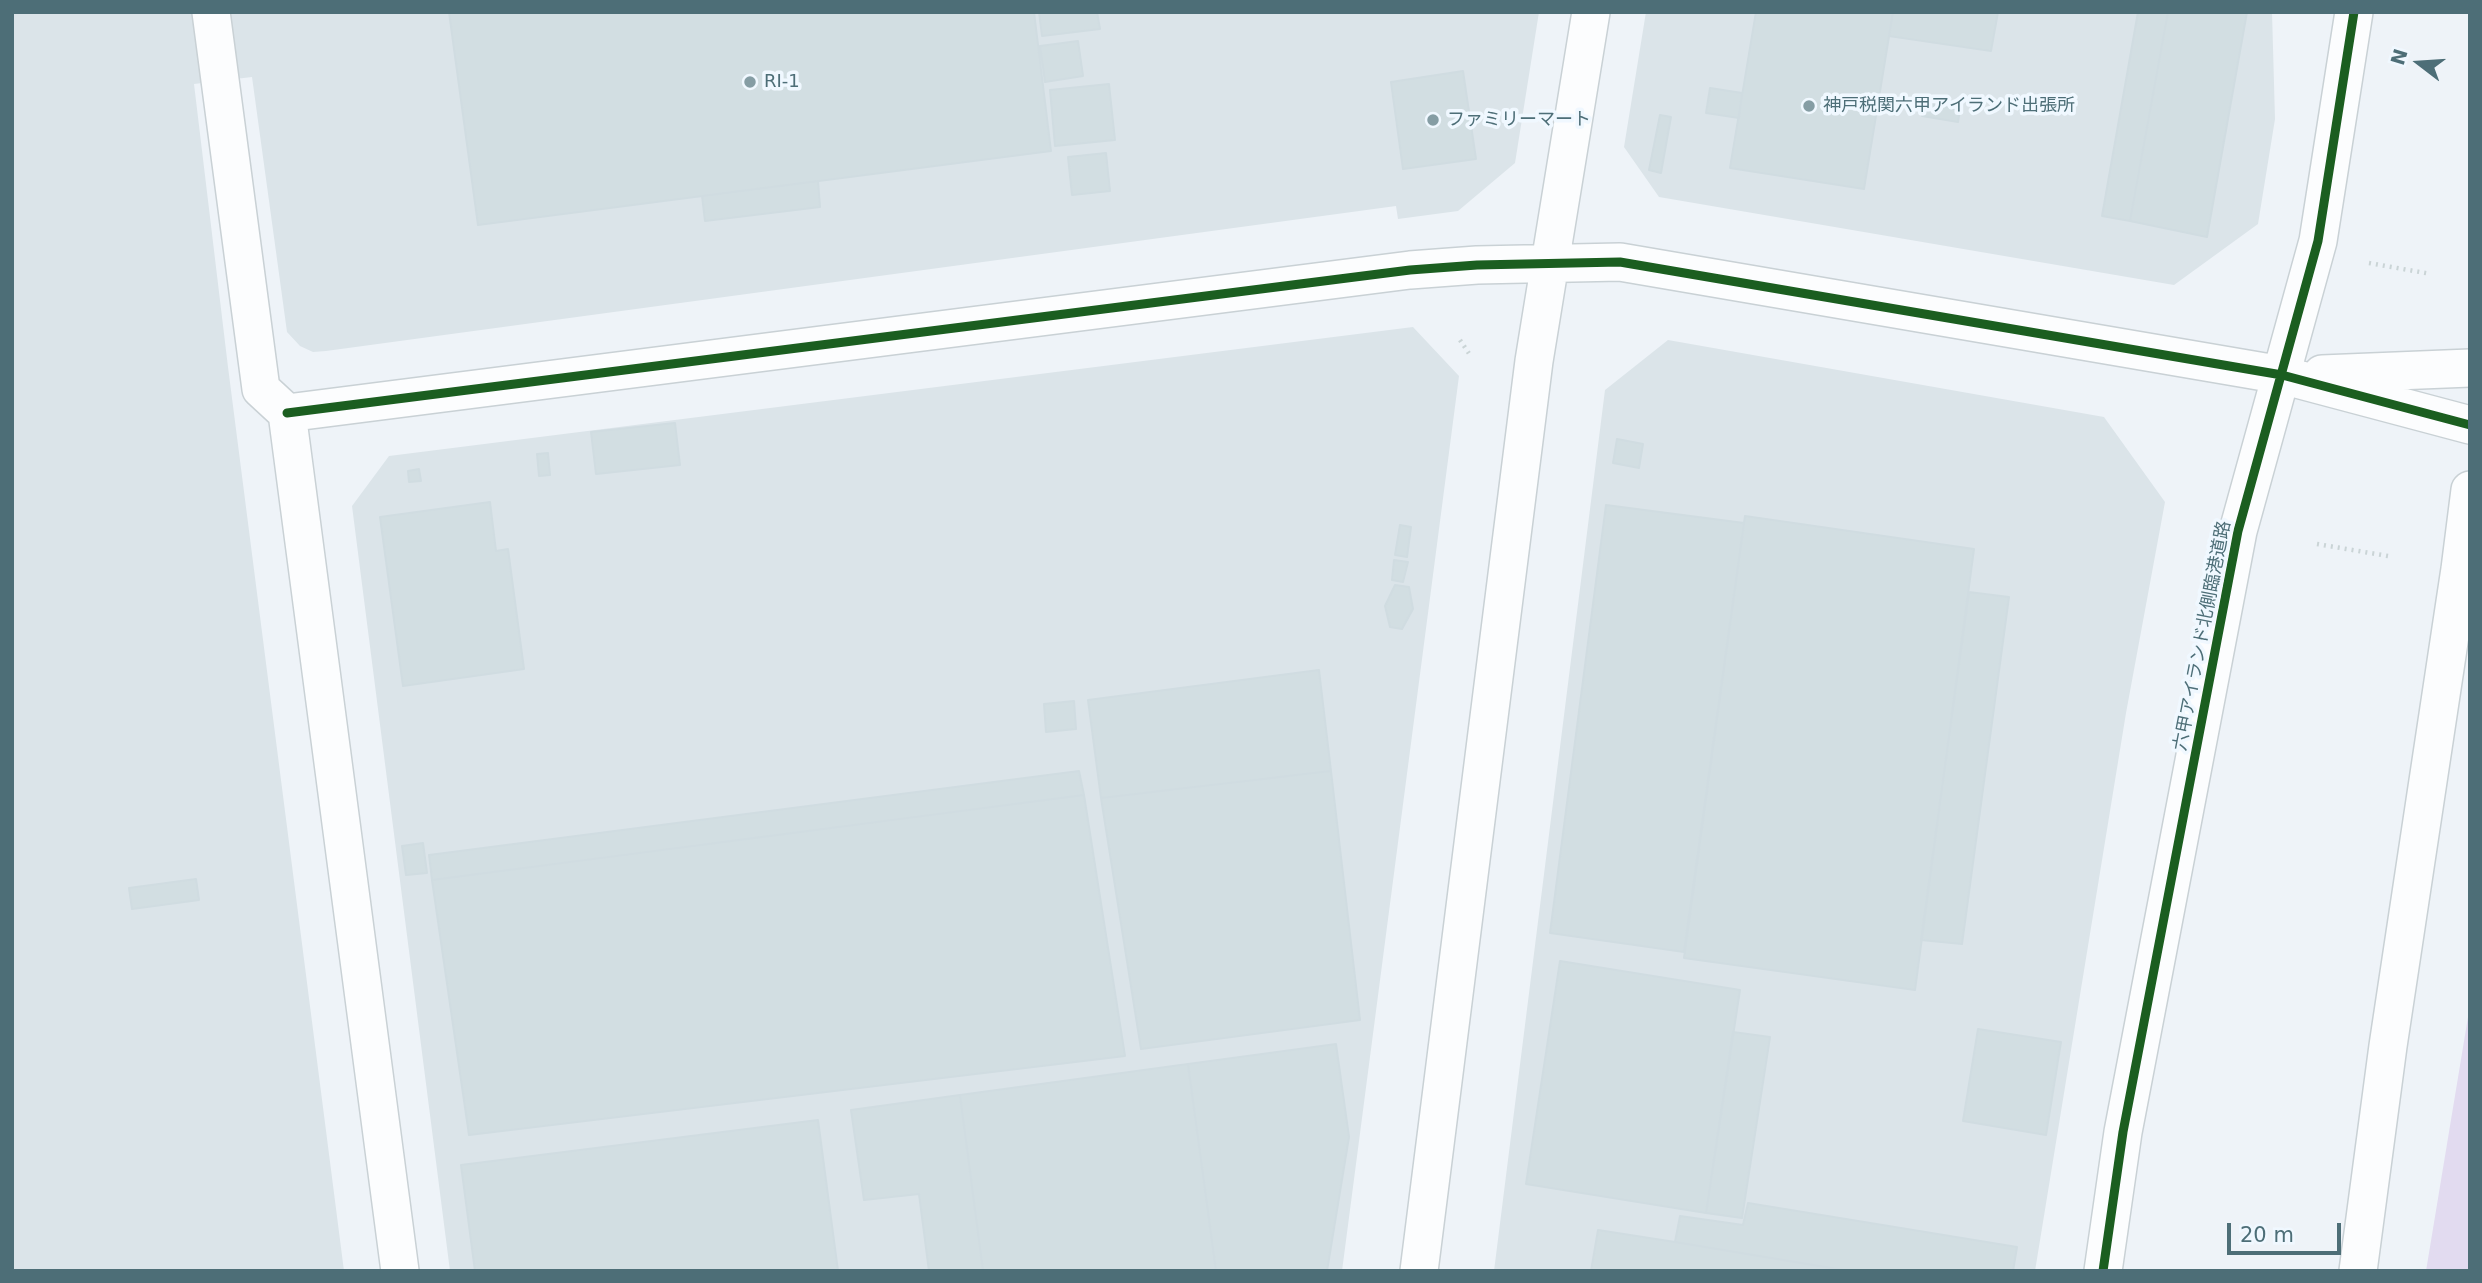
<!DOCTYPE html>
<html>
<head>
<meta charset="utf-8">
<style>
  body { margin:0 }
  #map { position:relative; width:2482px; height:1283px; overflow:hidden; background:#eef3f8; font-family:"DejaVu Sans",sans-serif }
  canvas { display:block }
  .frame { position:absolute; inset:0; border:14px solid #4d6e77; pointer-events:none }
  .north { position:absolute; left:2384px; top:28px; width:70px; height:70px; -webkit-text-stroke:5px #f0f8ff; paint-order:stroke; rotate:287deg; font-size:19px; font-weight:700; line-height:28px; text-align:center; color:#4d6e77 }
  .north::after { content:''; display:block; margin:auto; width:24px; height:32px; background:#4d6e77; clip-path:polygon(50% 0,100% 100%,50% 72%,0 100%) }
  .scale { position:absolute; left:2227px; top:1223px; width:114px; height:32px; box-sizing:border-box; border:4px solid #4d6e77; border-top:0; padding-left:9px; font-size:21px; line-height:24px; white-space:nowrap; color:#4d6e77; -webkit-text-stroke:5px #f0f8ff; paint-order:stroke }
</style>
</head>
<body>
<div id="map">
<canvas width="2482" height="1283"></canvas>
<div class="frame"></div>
<div class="north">N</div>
<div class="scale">20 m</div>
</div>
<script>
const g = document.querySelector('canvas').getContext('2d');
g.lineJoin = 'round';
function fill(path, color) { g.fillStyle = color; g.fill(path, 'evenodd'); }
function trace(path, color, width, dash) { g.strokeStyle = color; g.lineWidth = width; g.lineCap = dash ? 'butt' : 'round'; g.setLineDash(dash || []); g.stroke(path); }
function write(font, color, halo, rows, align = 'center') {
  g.font = font + ' "DejaVu Sans","Noto Sans JP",sans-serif'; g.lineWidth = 7; g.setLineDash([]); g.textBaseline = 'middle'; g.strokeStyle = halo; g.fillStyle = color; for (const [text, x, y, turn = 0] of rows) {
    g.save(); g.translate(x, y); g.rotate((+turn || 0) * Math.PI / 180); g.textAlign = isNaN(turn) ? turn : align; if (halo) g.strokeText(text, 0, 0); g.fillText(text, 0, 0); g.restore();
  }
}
fill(new Path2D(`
  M12,12H1539L1515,163L1458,211L1398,219L1396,206L326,351L313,352L300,346L287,332L252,77L194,84L228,367L344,1271H12Z
  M1646,12H2272L2275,119L2258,224L2174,285L1659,197L1624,147Z
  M1413,327L1459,376L1342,1271H450L352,506L389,456Z
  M1668,340L2104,417L2165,502L2126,713L2035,1271H1494L1605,390Z`), '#dbe4e9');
fill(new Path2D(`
  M2470,1005V1271H2426Z`), '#e2dbf0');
const building = new Path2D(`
  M449,12H1034L1051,151L478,225Z
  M1039,12H1097L1100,29L1042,36Z
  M1756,12H1893L1864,189L1730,168Z
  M1893,12H1998L1991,51L1889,36Z
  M2138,12H2168L2130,221L2102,216Z
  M2168,12H2247L2207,237L2130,221Z
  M1078,41L1083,76L1045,82L1040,46Z
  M1463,71L1476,159L1403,169L1391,82Z
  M1109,84L1115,140L1055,146L1050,90Z
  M1710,88L1742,93L1739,118L1706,113Z
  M1924,103L1960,110L1958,122L1922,116Z
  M1660,115L1671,117L1661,173L1649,170Z
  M1106,153L1110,191L1072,195L1068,157Z
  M818,181L820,207L705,221L702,196Z
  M675,423L680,465L596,474L591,432Z
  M1617,439L1643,444L1639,468L1613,463Z
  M548,453L550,475L539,476L537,454Z
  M419,469L421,481L409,482L408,471Z
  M490,502L496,551L508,549L524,669L403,686L380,517Z
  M1606,505L1744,523L1684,952L1550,933Z
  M1745,516L1974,549L1915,990L1684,958Z
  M1400,525L1411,527L1407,557L1395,555Z
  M1394,560L1408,562L1403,582L1392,580Z
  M1395,585L1409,587L1413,609L1402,629L1390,627L1385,606Z
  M1969,592L2009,597L1962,944L1921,940Z
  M1319,670L1331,771L1101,798L1088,700Z
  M1074,701L1076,729L1046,732L1044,704Z
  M1079,771L1084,795L432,880L429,855Z
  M1331,771L1360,1020L1141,1049L1101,798Z
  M1084,795L1125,1056L469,1135L432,880Z
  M423,843L427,873L406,875L402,846Z
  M196,879L199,900L132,909L129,888Z
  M1560,961L1740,990L1706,1213L1526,1184Z
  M1978,1029L2061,1042L2046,1135L1963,1121Z
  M1733,1032L1770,1037L1742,1218L1706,1213Z
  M1336,1044L1349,1137L1327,1271H1216L1188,1064Z
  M1188,1064L1216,1271H983L960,1095Z
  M960,1095L983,1271H929L919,1194L864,1200L851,1110Z
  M818,1120L838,1271H475L461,1165Z
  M1748,1203L2017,1247L2013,1271H1849L1675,1242L1680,1216L1743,1225Z
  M1598,1230L1675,1242L1849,1271H1591Z`);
fill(building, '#d2dee2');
trace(building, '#d0dce1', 2);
const minor = new Path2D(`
  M211,12L261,389L287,413L400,1271
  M2322,374L2470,368
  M287,413L1410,270L1477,265L1620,262L2282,375L2470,425
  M1419,1271L1534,361L1591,12
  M2103,1271L2123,1132L2238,531L2318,241L2354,12
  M2358,1271L2388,1046L2460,569L2470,490`);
trace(minor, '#c9d1d5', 40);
trace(new Path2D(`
  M2369,263L2431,274
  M1460,340L1470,355
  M2317,544L2388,556`), '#cad4d6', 4.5, [2, 5]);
trace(minor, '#fcfdfe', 37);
trace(new Path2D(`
  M287,413L1410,270L1477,265L1620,262L2282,375L2470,425
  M2103,1271L2123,1132L2238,531L2318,241L2354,12`), '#1b5e20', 9);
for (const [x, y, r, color] of [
  [750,82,7,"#859da4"],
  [1809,106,7,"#859da4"],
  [1433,120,7,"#859da4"]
]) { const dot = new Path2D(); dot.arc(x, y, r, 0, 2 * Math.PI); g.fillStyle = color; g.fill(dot); trace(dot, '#f0f8ff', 2.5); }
write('18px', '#4d6e77', '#f0f8ff', [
  ["RI-1",764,82],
  ["神戸税関六甲アイランド出張所",1823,106],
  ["ファミリーマート",1447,120]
], 'left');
write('18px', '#4d6e77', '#f0f8ff', [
  ["六甲アイランド北側臨港道路",2203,636,-79]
]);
</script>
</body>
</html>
